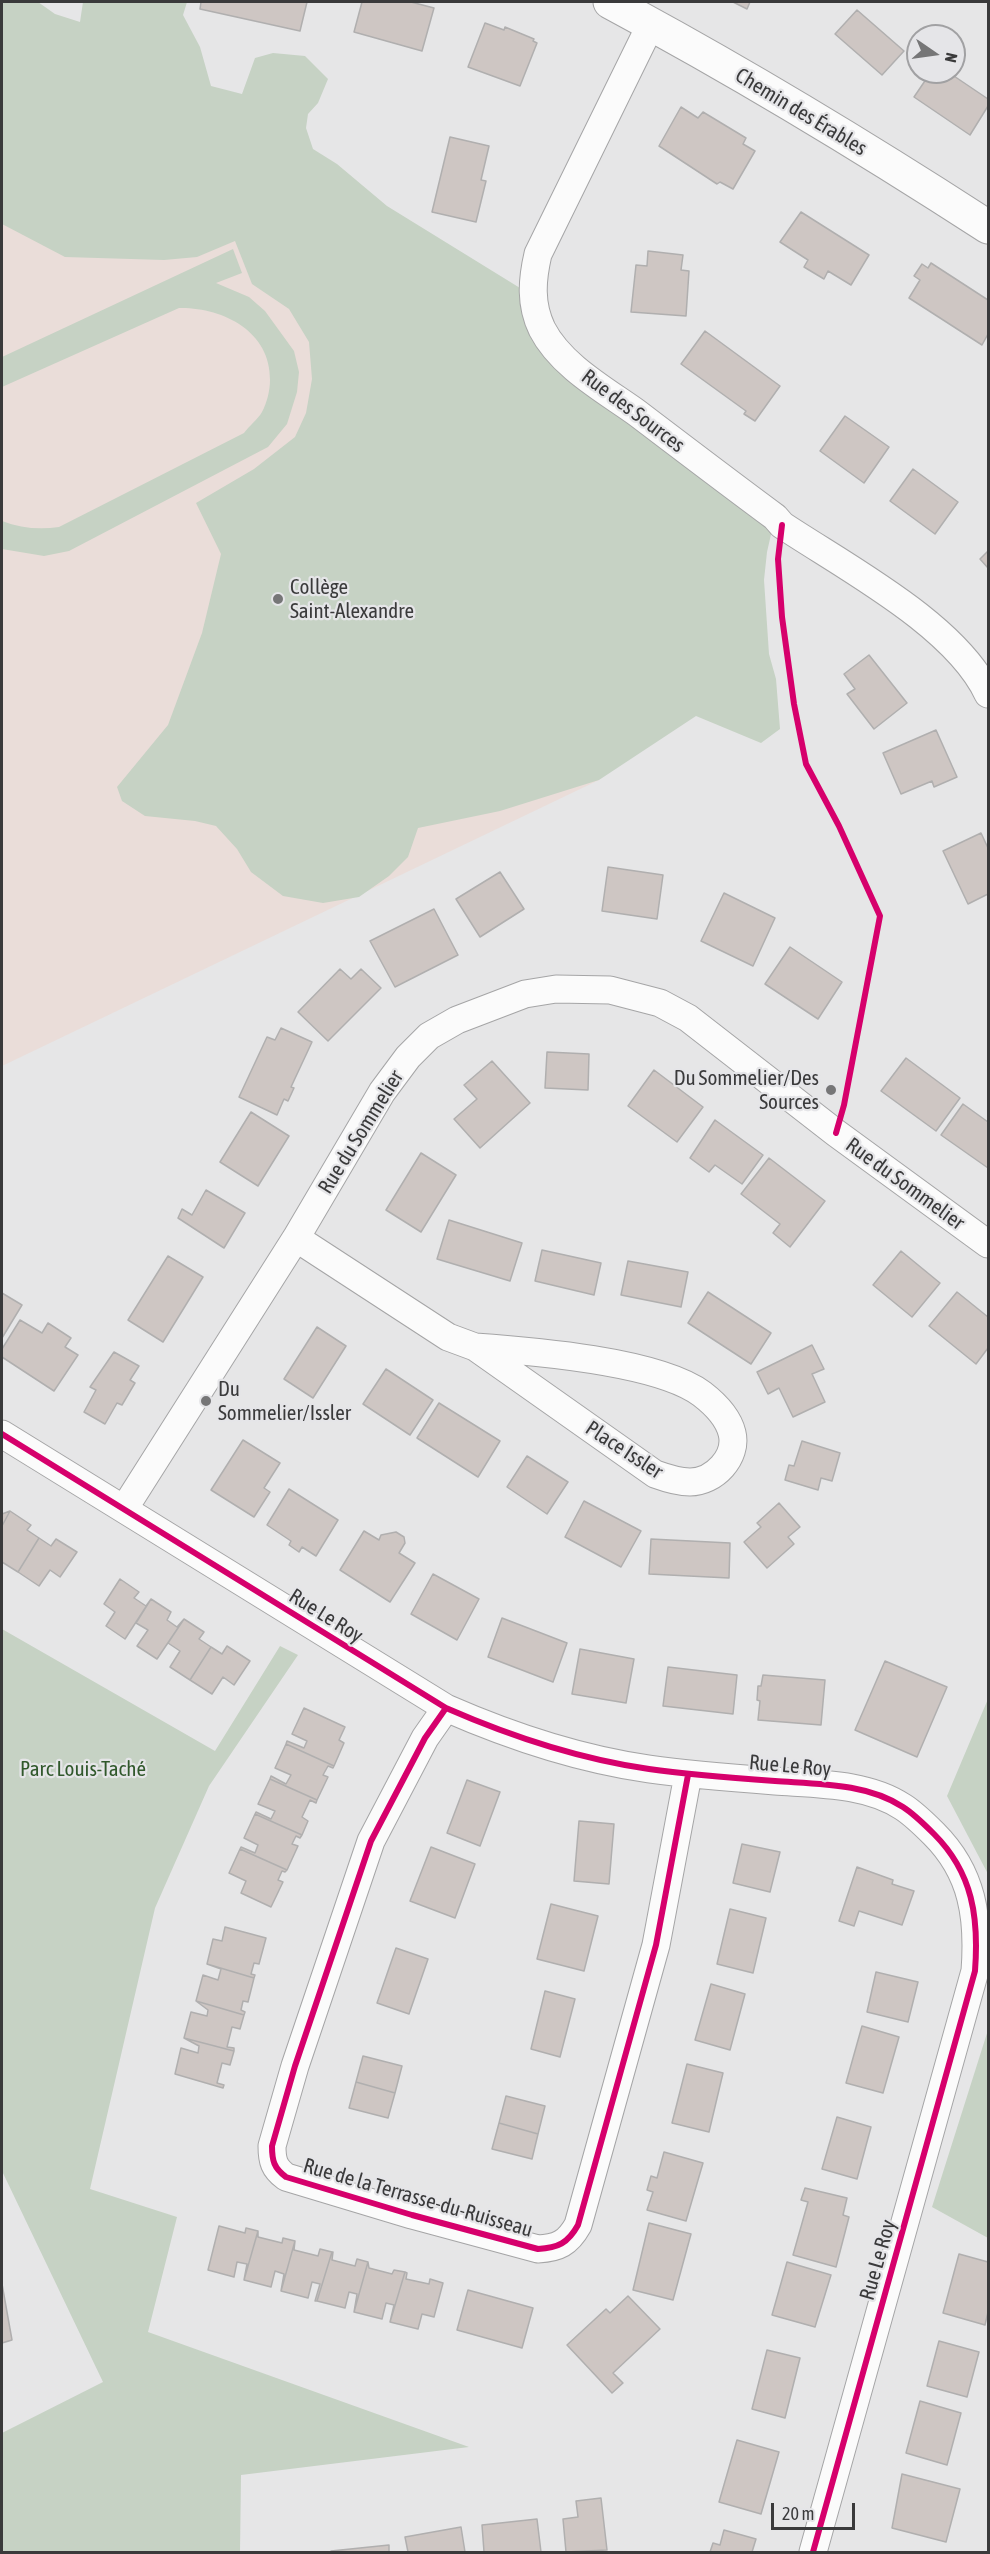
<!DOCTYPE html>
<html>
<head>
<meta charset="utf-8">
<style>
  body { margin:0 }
  #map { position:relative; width:990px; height:2554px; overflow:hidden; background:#e6e6e7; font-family:"Asap Condensed",sans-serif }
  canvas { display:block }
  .frame { position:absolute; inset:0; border:3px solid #3a3a3b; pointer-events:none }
  .north { position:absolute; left:906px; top:24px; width:60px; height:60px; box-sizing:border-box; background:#e5e5e8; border:2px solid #a1a1a3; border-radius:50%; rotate:103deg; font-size:16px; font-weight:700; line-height:24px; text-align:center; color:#3a3a3b }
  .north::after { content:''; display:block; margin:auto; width:21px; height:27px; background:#767677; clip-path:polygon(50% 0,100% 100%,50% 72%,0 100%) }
  .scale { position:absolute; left:771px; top:2503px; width:84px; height:27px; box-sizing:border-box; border:3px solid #3a3a3b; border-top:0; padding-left:8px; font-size:18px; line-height:21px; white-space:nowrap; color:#3a3a3b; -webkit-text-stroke:4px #e5e5e8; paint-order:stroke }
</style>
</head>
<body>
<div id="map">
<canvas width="990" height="2554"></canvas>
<div class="frame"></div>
<div class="north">N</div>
<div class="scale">20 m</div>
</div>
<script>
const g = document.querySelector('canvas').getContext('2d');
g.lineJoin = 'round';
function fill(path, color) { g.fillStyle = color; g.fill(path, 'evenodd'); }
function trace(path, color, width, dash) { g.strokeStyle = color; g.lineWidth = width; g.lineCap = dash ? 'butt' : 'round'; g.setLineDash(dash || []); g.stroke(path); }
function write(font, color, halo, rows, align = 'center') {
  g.font = font + ' "Asap Condensed",sans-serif'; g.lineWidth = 4.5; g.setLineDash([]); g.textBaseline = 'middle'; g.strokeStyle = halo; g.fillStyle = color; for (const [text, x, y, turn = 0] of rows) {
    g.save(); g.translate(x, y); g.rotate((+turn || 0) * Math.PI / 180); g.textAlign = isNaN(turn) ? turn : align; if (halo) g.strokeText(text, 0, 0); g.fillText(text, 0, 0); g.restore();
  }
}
fill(new Path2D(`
  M2,42L509,418L599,780L2,1066Z`), '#eaddd9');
fill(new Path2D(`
  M2,2H38L55,14L80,22L83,2H187L183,15L200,47L211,86L242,94L255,58L273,53L305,56L328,79L318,103L308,114L306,128L313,149L337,164L387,206L533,296L544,332L775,517L767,552L764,580L769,654L776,679L780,729L761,743L696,716L599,780L500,811L418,828L408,857L389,876L359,897L323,903L283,896L251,872L237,849L216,826L195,821L145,816L122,801L117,787L168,725L202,633L221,554L196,503L254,469L295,437L306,413L312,379L309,342L289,309L252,284L235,241L197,257L164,260L65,257L2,224Z
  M233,249L242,273L216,283L249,297L265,311L294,351L299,372L297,392L287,424L268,447L69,551L44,556L2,549V521C20,528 39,530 59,527L244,433C249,426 258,419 262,412C267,403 270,390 270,380C271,331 222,307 179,308L2,387V357Z
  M2,1629L215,1751L280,1646L298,1655L209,1786L155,1908L90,2189L177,2217L148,2332L469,2447L241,2475L240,2552H2V2433L103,2382L2,2171Z
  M988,1699V1874L947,1796Z
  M988,2030V2238L932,2207Z`), '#c6d2c4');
const building = new Path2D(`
  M201,2H307L300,31L200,9Z
  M362,2H411L434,8L422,51L354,32Z
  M733,2H750L747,9Z
  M857,10L904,51L882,75L835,34Z
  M485,23L504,30L505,27L534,39L533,41L537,43L520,86L468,67Z
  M931,72H948L988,99V106L970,135L914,97Z
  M681,107L698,118L703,112L746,138L743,144L755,151L733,189L720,182L717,184L659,146Z
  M450,137L489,146L481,180L486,181L476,222L432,212Z
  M801,212L869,255L851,285L828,271L824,279L804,267L808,260L780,242Z
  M648,251L683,255L681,270L689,271L686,316L631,312L636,265L647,266Z
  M931,263L988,300V334L982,345L909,298L920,280L914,276L922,264L928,268Z
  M705,331L780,386L755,421L744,414L746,411L681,364Z
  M845,416L889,447L864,483L820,451Z
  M913,469L958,502L935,534L890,501Z
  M988,551V568L980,559Z
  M869,655L907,703L874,729L847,694L855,689L844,674Z
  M936,730L957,777L934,787L932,781L901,794L883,753Z
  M981,833L988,848V894L968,904L943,851Z
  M608,867L663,875L657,919L602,911Z
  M500,872L524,909L480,937L456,899Z
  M724,893L775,918L753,966L701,941Z
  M434,909L458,955L395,987L370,941Z
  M790,947L842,982L818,1019L765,984Z
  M340,969L351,979L361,969L381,988L328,1041L298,1012Z
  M281,1028L312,1042L291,1087L294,1088L288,1101L284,1099L277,1115L239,1097L267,1037L275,1040Z
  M547,1052L589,1054L588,1090L545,1088Z
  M906,1058L960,1098L936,1131L881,1091Z
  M492,1061L530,1103L480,1148L454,1119L477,1099L464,1085Z
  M654,1070L703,1107L677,1142L628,1106Z
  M963,1104L988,1122V1168L941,1135Z
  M251,1112L289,1136L258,1186L220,1162Z
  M715,1120L763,1155L742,1184L715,1165L709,1172L690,1158Z
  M421,1153L456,1175L421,1232L386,1210Z
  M769,1158L825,1201L790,1247L773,1233L780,1224L741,1194Z
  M206,1190L245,1213L224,1248L178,1218L182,1209L192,1215Z
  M449,1220L522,1243L510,1281L437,1259Z
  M542,1250L601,1263L594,1295L535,1281Z
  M901,1251L940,1283L912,1317L873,1285Z
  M168,1256L203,1277L163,1342L128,1320Z
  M628,1261L688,1272L681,1307L621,1295Z
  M708,1292L771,1333L751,1364L688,1323Z
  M957,1292L988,1317V1348L976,1364L929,1326Z
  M2,1293L22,1305L2,1338Z
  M20,1320L42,1333L48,1323L71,1338L65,1347L78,1355L54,1391L2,1357V1349Z
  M317,1327L346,1346L313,1398L284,1379Z
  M812,1345L824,1369L812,1374L825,1402L793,1417L779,1388L768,1394L757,1372Z
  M114,1352L139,1366L130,1380L135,1383L122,1405L117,1403L105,1424L84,1412L96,1390L90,1387Z
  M386,1369L433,1400L410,1435L363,1404Z
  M439,1403L500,1441L478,1477L417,1438Z
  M243,1440L280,1463L264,1488L270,1492L254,1517L211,1490Z
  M802,1441L840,1453L832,1481L821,1478L818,1490L785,1480L789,1465L794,1466Z
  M527,1456L568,1482L547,1514L507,1487Z
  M289,1489L338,1520L316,1556L302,1547L299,1552L289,1545L291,1541L267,1525Z
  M584,1501L641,1531L621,1567L565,1537Z
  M779,1503L800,1527L788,1537L794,1544L767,1568L744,1542L761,1527L757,1523Z
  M10,1511L2,1526V1514Z
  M10,1511L31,1525L27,1530L39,1538L18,1572L2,1562V1526Z
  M364,1531L379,1540L381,1535L396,1532L404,1537L405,1543L399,1553L415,1563L390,1602L340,1570Z
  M39,1538L51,1546L56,1539L77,1552L60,1577L50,1570L39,1586L18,1572Z
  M651,1539L730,1543L729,1578L649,1574Z
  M433,1574L479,1599L457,1640L411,1614Z
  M120,1579L139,1592L134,1598L146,1606L151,1599L125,1639L106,1626L115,1612L104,1604Z
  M151,1599L171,1612L167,1620L177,1627L184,1619L157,1659L137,1646L148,1630L136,1623Z
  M502,1618L567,1643L553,1682L488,1657Z
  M184,1619L204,1632L199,1639L211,1647L190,1680L170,1667L180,1651L168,1643Z
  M227,1646L250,1661L234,1685L223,1677L212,1694L190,1680L211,1647L222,1654Z
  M580,1649L634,1659L626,1703L572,1694Z
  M885,1661L947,1687L917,1757L855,1730Z
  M668,1667L737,1675L733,1714L663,1706Z
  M763,1675L825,1680L821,1725L758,1720L760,1701L757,1700L758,1686H761Z
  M304,1708L345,1727L339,1740L344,1743L334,1766L286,1744L287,1741L304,1748L307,1741L292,1734Z
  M286,1744L334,1766L333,1768L328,1766L323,1775L328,1777L317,1800L270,1779L271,1776L286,1784L291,1775L275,1768Z
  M270,1779L317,1800L316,1803L310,1800L302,1817L308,1821L302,1835L255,1814L256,1812L271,1819L275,1811L258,1804Z
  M467,1780L500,1792L480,1846L447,1833Z
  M255,1814L302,1835L300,1838L296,1836L292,1844L298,1846L287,1870L240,1849L241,1847L255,1853L258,1845L244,1838Z
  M579,1821L614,1824L609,1884L574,1881Z
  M742,1844L780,1852L770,1892L733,1883Z
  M431,1847L475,1864L455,1918L410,1901Z
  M240,1849L287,1870L285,1872L282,1871L278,1880L283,1882L271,1907L241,1893L246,1881L229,1873Z
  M857,1867L893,1880L892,1884L914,1891L902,1925L859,1911L854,1926L839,1921Z
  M551,1904L598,1916L584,1971L537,1959Z
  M730,1909L766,1918L753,1973L717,1964Z
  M225,1927L266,1938L259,1964L254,1963L251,1974L255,1975L254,1978L207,1964L213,1939L222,1941Z
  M396,1948L428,1959L409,2014L377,2003Z
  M207,1964L254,1978L248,2002L243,2001L241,2010L245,2012L244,2015L196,2001L203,1975L218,1980L221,1969Z
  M876,1972L918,1982L908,2022L867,2012Z
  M711,1984L745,1994L730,2050L695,2040Z
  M545,1991L575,1999L560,2057L531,2049Z
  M196,2001L244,2015L240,2029L232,2027L227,2047L234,2048V2051L184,2038L191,2012L207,2016L208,2010Z
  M862,2026L899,2037L883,2093L846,2083Z
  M184,2038L234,2051L230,2065L222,2063L217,2083L224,2085L223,2088L175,2074L181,2048L198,2053L199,2046Z
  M363,2056L402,2066L395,2093L356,2082Z
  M687,2064L723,2073L709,2132L672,2123Z
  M356,2082L395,2093L388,2118L349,2108Z
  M506,2096L545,2106L538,2134L499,2123Z
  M837,2117L871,2127L857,2179L822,2169Z
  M499,2123L538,2134L532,2159L492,2149Z
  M664,2152L703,2163L686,2221L647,2210L653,2192L647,2190L651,2176L657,2178Z
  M805,2188L847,2198L843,2215L849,2217L836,2267L793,2255L808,2202L801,2200Z
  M649,2223L691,2234L673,2300L633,2290Z
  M219,2226L245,2233L246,2228L258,2231L244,2280L247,2264L237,2262L234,2277L208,2270Z
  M258,2231V2237L282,2243L283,2238L295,2241L281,2291L284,2274L275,2271L271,2287L244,2280Z
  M295,2241L294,2250L318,2256L320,2249L332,2252L317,2301H315L320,2284L312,2282L308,2298L281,2291Z
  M332,2252H333L332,2260L355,2266L357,2259L368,2262L354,2312L357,2294L349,2292L345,2308L317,2301Z
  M959,2254L988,2262V2312L985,2325L943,2313Z
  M368,2262L369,2268L392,2274L394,2270L405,2272L390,2322L394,2305L386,2303L382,2319L354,2312Z
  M787,2262L831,2275L815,2327L772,2315Z
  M405,2272L407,2273L406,2279L429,2284L430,2279L443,2283L434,2317L422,2314L418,2329L390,2322Z
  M2,2284L12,2340L2,2343Z
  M468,2290L533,2308L522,2348L457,2330Z
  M628,2296L660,2329L613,2373L623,2383L612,2393L567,2345L606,2309L610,2313Z
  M939,2341L979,2352L967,2397L927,2386Z
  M767,2350L800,2358L785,2418L752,2409Z
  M920,2401L961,2413L947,2465L906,2453Z
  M737,2440L779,2452L761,2514L719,2502Z
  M902,2474L960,2489L946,2542L892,2528Z
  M601,2498L607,2550L566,2552L563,2519L578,2517L576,2501Z
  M537,2519L541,2552H484L482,2525Z
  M461,2527L465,2552H408L405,2537Z
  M724,2530L756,2539L752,2552H710L713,2543L720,2545Z
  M389,2545V2552H331V2551Z`);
fill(building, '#cec6c3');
trace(building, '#b0afaf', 1.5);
const minor = new Path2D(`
  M651,24L538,254C532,280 530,304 542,329C561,366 605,390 637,413C683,448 729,483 775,517L782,525C845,567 956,625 988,694
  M296,1238L448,1337L475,1347L655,1474C666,1478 678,1482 690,1482C714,1482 738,1457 732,1433C728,1417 715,1404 702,1394C658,1361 531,1351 475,1347
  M2,1434L446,1708C510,1736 579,1759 649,1769C691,1775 733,1778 775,1781C817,1784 867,1783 903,1807C914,1814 924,1824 934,1834C973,1873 979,1918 975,1971L813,2552
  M124,1509L296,1238L382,1092L408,1057L429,1036L457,1020L525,994L556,989L610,990L660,1003L688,1018L836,1133L988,1244
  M446,1708L425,1738L371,1841L295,2066L272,2146C272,2161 274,2168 286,2177L412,2215L538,2249C558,2248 568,2243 578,2225L656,1945L688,1775`);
const tertiary = new Path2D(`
  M610,2C739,71 866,148 988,227`);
trace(minor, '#a5a5a6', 29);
trace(tertiary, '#a5a5a6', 35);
trace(minor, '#fbfbfb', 27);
trace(tertiary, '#fbfbfb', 33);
trace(new Path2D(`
  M782,525L778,559L782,617L794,704L806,764L839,826L880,916L844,1105L836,1133
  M2,1434L446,1708C510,1736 579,1759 649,1769C691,1775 733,1778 775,1781C817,1784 867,1783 903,1807C914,1814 924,1824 934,1834C973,1873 979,1918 975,1971L813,2552
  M446,1708L425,1738L371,1841L295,2066L272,2146C272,2161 274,2168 286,2177L412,2215L538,2249C558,2248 568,2243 578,2225L656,1945L688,1775`), '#d6006c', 6);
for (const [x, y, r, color] of [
  [278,599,6,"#767677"],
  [831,1090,6,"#767677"],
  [206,1401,6,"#767677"]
]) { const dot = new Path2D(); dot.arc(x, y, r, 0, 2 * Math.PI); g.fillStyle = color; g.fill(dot); trace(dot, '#e5e5e8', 2); }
write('21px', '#3a3a3b', '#e5e5e8', [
  ["Chemin des Érables",801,112,31],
  ["Rue des Sources",633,411,37],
  ["Rue du Sommelier",361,1132,-58],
  ["Rue du Sommelier",905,1184,36],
  ["Place Issler",624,1450,33],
  ["Rue Le Roy",326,1616,32],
  ["Rue Le Roy",790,1766,5],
  ["Rue de la Terrasse-du-Ruisseau",418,2198,16],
  ["Rue Le Roy",878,2260,-74]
]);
write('21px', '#3a3a3b', '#e5e5e8', [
  ["Collège",290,587],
  ["Saint-Alexandre",290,611],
  ["Du Sommelier/Des",819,1078,"right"],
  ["Sources",819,1102,"right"],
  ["Du",218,1389],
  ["Sommelier/Issler",218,1413]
], 'left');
write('21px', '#30582b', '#e5e5e8', [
  ["Parc Louis-Taché",83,1769]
]);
</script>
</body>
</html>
